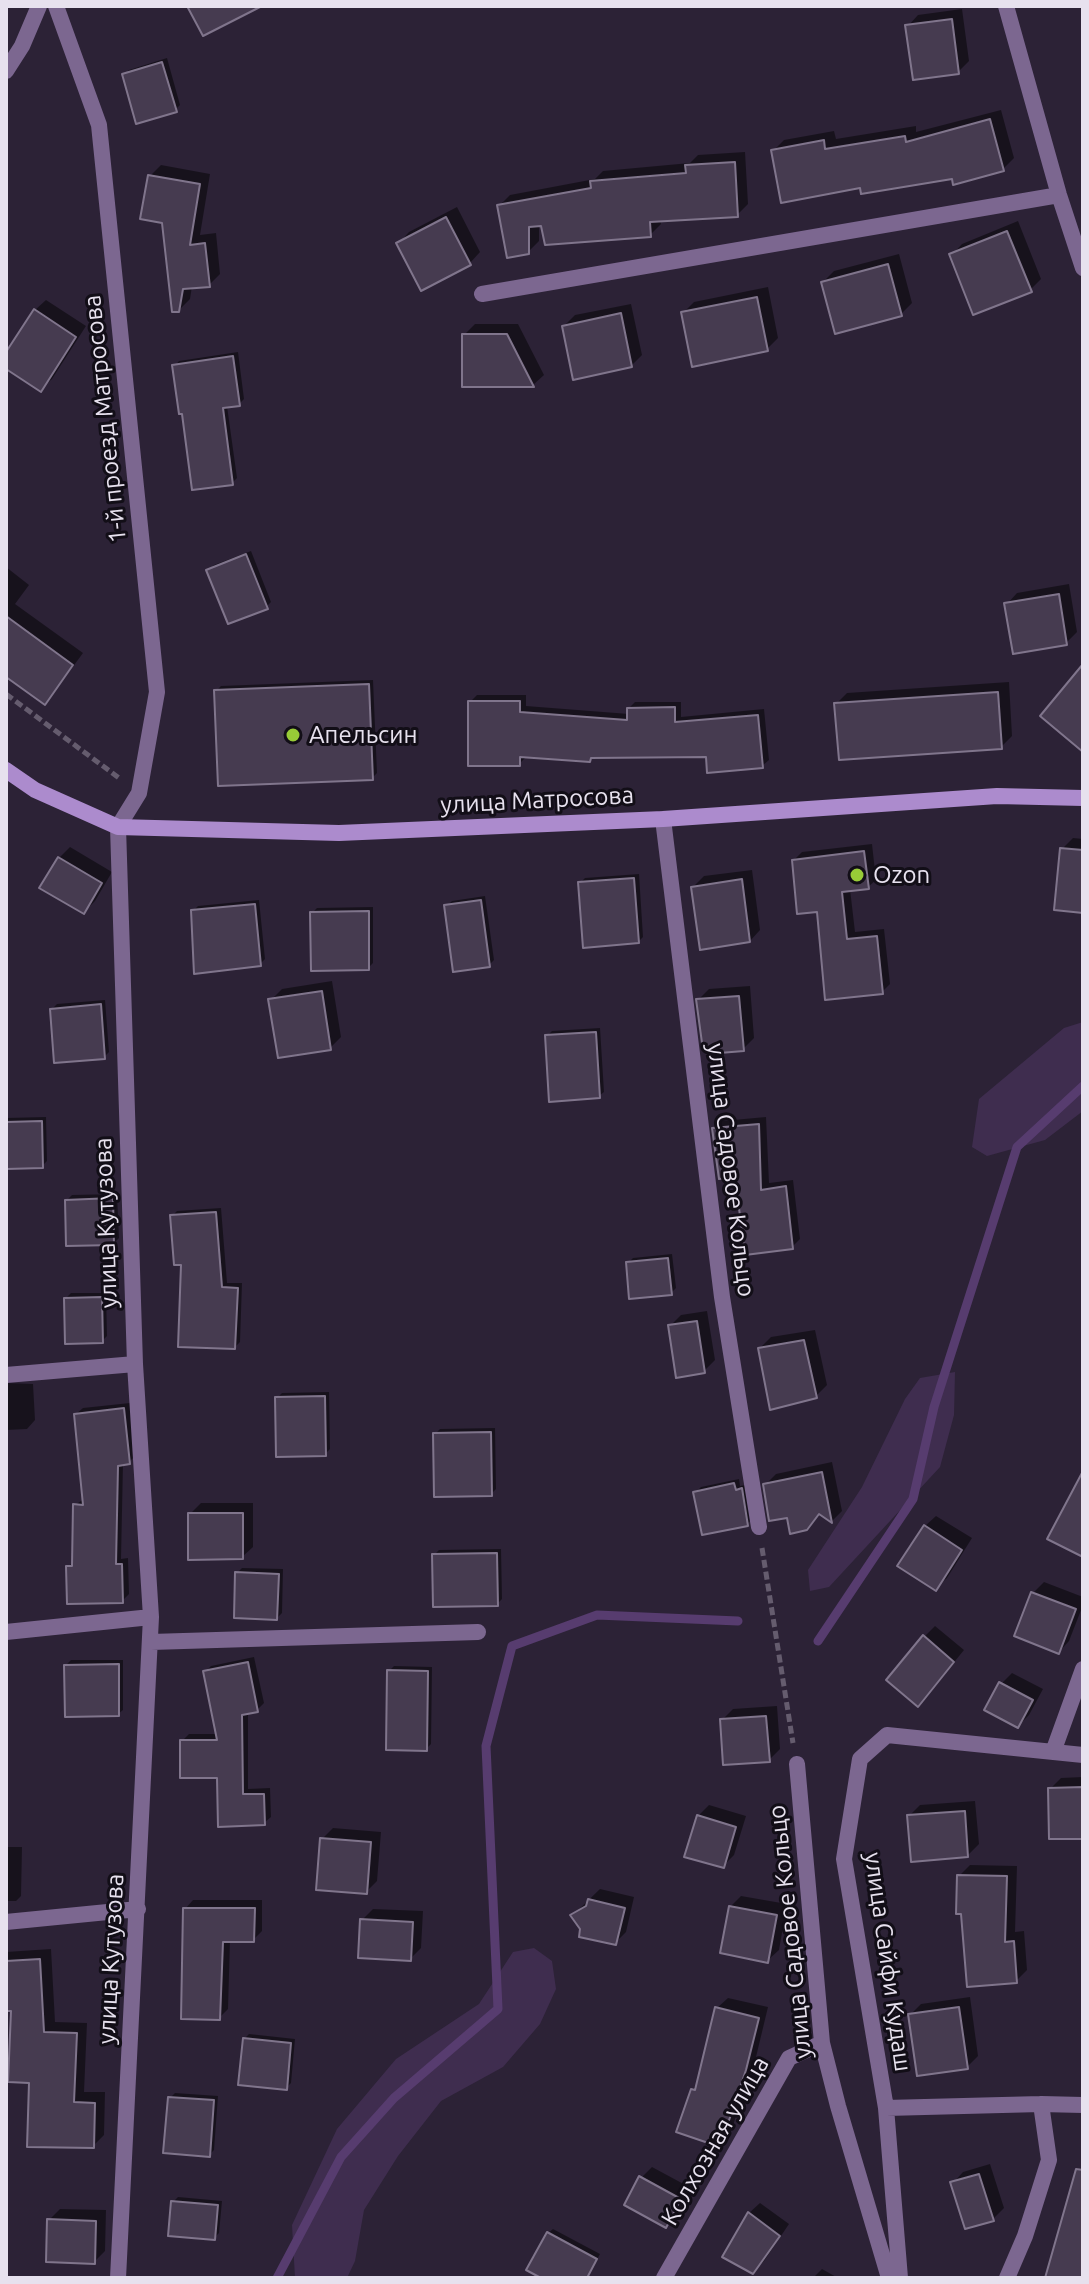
<!DOCTYPE html>
<html>
<head>
<meta charset="utf-8">
<style>
  body { margin:0 }
  #map { position:relative; width:1089px; height:2284px; overflow:hidden; background:#2c2236; font-family:Ubuntu,sans-serif }
  canvas { display:block }
  .frame { position:absolute; inset:0; border:8px solid #e7e1ee; pointer-events:none }
</style>
</head>
<body>
<div id="map">
<canvas width="1089" height="2284"></canvas>
<div class="frame"></div>
</div>
<script>
const g = document.querySelector('canvas').getContext('2d');
g.lineJoin = 'round';
function fill(path, color) { g.fillStyle = color; g.fill(path, 'evenodd'); }
function trace(path, color, width, dash) { g.strokeStyle = color; g.lineWidth = width; g.lineCap = dash ? 'butt' : 'round'; g.setLineDash(dash || []); g.stroke(path); }
function write(font, color, halo, rows, align = 'center') {
  g.font = font + ' Ubuntu,sans-serif'; g.lineWidth = 6; g.setLineDash([]); g.textBaseline = 'middle'; g.strokeStyle = halo; g.fillStyle = color; for (const [text, x, y, turn = 0] of rows) {
    g.save(); g.translate(x, y); g.rotate((+turn || 0) * Math.PI / 180); g.textAlign = isNaN(turn) ? turn : align; if (halo) g.strokeText(text, 0, 0); g.fillText(text, 0, 0); g.restore();
  }
}
fill(new Path2D(`
  M1083,1022V1111L1045,1140L987,1156L972,1147L979,1099L1064,1028Z
  M955,1372L954,1415L940,1467L829,1587L810,1591L808,1570L862,1487L905,1399L920,1378Z
  M534,1948L552,1961L556,1989L540,2024L503,2067L441,2101L398,2156L364,2210L355,2261L347,2278H295L292,2225L337,2129L396,2059L479,2004L513,1952Z`), '#3f2d4f');
fill(new Path2D(`
  M962,9L969,61L958,72L908,26L918,15Z
  M167,58L180,105L175,110L124,75L129,70Z
  M1001,110L1014,158L1003,169L953,177L861,186L773,151L784,140L834,131L836,139L916,126V132Z
  M745,152L748,204L737,215L660,219L661,224L650,235L543,224H539V241L528,252L499,206L510,195L595,179L603,171L690,163L698,155Z
  M161,165L210,174L200,235L216,233L220,274L209,285L192,286L190,299L179,310L164,222L150,176Z
  M457,207L480,252L470,263L399,243L409,232Z
  M1018,221L1041,279L1030,290L952,255L962,244Z
  M899,254L912,303L901,314L837,331L823,282L834,271Z
  M768,287L778,338L767,349L683,313L694,302Z
  M46,300L86,326L52,379L41,389L6,367V356L35,310Z
  M631,304L642,355L631,366L564,326L575,315Z
  M475,324H518L544,375L533,385H464V335Z
  M238,352L244,399L239,404L227,406L237,478L232,483L175,366L179,361Z
  M251,551L271,602L266,607L209,570L214,565Z
  M6,567L29,585L15,604L83,653L55,691L45,702L6,648Z
  M1069,584L1077,632L1066,643L1007,604L1017,593Z
  M373,680L377,773L372,778L216,691L221,686Z
  M1009,682L1012,736L1001,747L836,704L847,693Z
  M477,695H526V706L629,714V708L635,702H681V717L764,709L769,760L762,766L707,755L594,756L590,760L526,757L519,764L470,702Z
  M1073,838L1083,839V911L1062,849Z
  M872,844L876,880L868,887L850,889L855,932L884,929L890,984L882,992L819,909L794,860L802,852Z
  M70,847L112,872L95,901L84,912L59,858Z
  M752,870L760,930L750,941L693,887L704,876Z
  M639,874L643,937L638,942L580,883L585,878Z
  M485,896L494,960L489,965L447,906L452,901Z
  M259,900L265,959L260,964L193,911L198,906Z
  M373,907V963L368,968L312,913L317,908Z
  M332,981L341,1037L330,1048L271,1000L282,989Z
  M750,986L754,1038L743,1049L698,1000L709,989Z
  M105,1000L109,1052L104,1057L52,1009L57,1004Z
  M600,1028L604,1092L599,1096L547,1036L552,1031Z
  M46,1117L47,1161L42,1166L6,1167V1118Z
  M766,1117L769,1183L793,1180L800,1239L792,1247L737,1175L714,1129L722,1121Z
  M117,1194L119,1238L114,1243L67,1200L72,1195Z
  M221,1208L227,1283H242L240,1342L235,1347L183,1262L172,1216L177,1211Z
  M672,1254L676,1288L671,1293L628,1263L633,1258Z
  M71,1293H106L107,1336L102,1341L66,1298Z
  M707,1311L715,1360L704,1371L670,1326L681,1315Z
  M815,1330L827,1385L816,1396L760,1348L771,1337Z
  M6,1383L33,1384L35,1420L27,1429L6,1430Z
  M329,1392L330,1449L325,1454L277,1398L282,1393Z
  M130,1403L135,1456L129,1462L123,1463L121,1559L128,1558L129,1594L122,1601L68,1567L74,1561L75,1505L84,1499L76,1414L83,1408Z
  M495,1428L496,1489L491,1494L435,1434L440,1429Z
  M832,1462L842,1511L832,1521L820,1513L806,1528L788,1515L765,1485L776,1474Z
  M739,1479L740,1486L746,1485L752,1519L747,1524L696,1492L701,1487Z
  M201,1503H253V1547L242,1557L190,1514Z
  M936,1516L972,1538L947,1578L936,1588L925,1526Z
  M501,1549L502,1599L497,1604L434,1555L439,1550Z
  M242,1568L283,1569L282,1613L277,1618L237,1573Z
  M1044,1582L1083,1597V1605L1069,1641L1059,1652L1033,1593Z
  M935,1626L964,1650L929,1693L924,1637Z
  M254,1657L264,1703L257,1710L248,1712V1789L270,1788L271,1817L264,1823L182,1741L189,1734H218L205,1672L211,1666Z
  M71,1660H123V1710L118,1714L66,1665Z
  M394,1666L432,1667L431,1744L426,1749L389,1671Z
  M1012,1673L1043,1689L1029,1715L1018,1726L1001,1684Z
  M777,1706L780,1749L769,1760L722,1720L733,1709Z
  M1083,1777V1837L1050,1789L1061,1778Z
  M975,1801L979,1844L968,1855L909,1816L920,1805Z
  M709,1805L746,1816L734,1855L723,1866L698,1816Z
  M333,1828L381,1832L377,1881L366,1892L322,1839Z
  M6,1847H22L21,1896L16,1901H6Z
  M970,1865L1017,1866L1015,1932L1024,1931L1027,1970L1016,1981L959,1876Z
  M600,1889L634,1897L626,1932L615,1943L583,1929L573,1915Z
  M741,1896L787,1904L779,1950L768,1960L730,1907Z
  M193,1900H262V1931L253,1940H230L228,2009L219,2018L185,1909Z
  M373,1909L423,1911L421,1948L410,1959L362,1920Z
  M51,1949L55,2022L87,2023L84,2092H105L104,2135L93,2146L32,2081L13,2009H6V1952Z
  M970,1997L978,2056L967,2067L911,2014L921,2004Z
  M728,1998L768,2007L756,2057L730,2134L719,2145L692,2090L699,2083L717,2008Z
  M249,2034L295,2039L291,2083L286,2088L244,2039Z
  M175,2093L218,2096L214,2150L209,2155L170,2098Z
  M990,2164L1004,2208L993,2219L953,2183L963,2172Z
  M652,2167L691,2188L676,2215L665,2225L641,2178Z
  M178,2197L222,2201L219,2233L214,2238L173,2202Z
  M760,2203L789,2224L764,2261L753,2272L749,2213Z
  M60,2209L106,2210L105,2251L94,2262L49,2220Z
  M553,2229L600,2254L587,2278H546L548,2233Z
  M822,2269L838,2278H813Z`), '#0007');
trace(new Path2D(`
  M818,1641L913,1499L934,1407L1017,1147L1083,1086
  M277,2278L341,2157L394,2098L498,2009L486,1746L512,1646L597,1615L738,1621`), '#573c6f', 9);
const building = new Path2D(`
  M187,6H262L203,36Z
  M952,19L959,74L913,80L905,25Z
  M162,62L177,112L136,124L122,74Z
  M990,119L1004,171L953,185L952,179L861,194L860,188L781,203L771,150L824,140L825,149L905,136L906,142Z
  M735,162L738,217L650,222L651,237L545,245L541,226L529,227V254L507,258L497,205L591,188L590,181L686,173L685,165Z
  M148,175L200,184L190,245L205,243L210,287L183,289L179,312H172L162,223L140,219Z
  M446,217L471,265L421,291L396,243Z
  M1007,231L1032,292L973,315L949,254Z
  M888,264L902,316L835,334L821,282Z
  M757,297L768,351L692,367L681,312Z
  M34,309L76,337L41,392L6,369V352Z
  M621,313L632,367L573,380L562,326Z
  M462,334H507L534,387H462Z
  M233,356L240,406L223,408L233,485L192,490L182,414H179L172,365Z
  M246,554L268,609L228,624L206,570Z
  M1059,594L1067,645L1013,654L1004,603Z
  M6,616L73,665L45,705L6,677Z
  M1083,664V752L1040,716Z
  M369,684L373,780L218,786L214,690Z
  M998,692L1002,749L839,760L834,703Z
  M468,701H520V712L627,720V708L675,707V722L758,715L763,768L707,773L706,757L591,758L590,762L520,757V766H468Z
  M1060,848L1083,850V913L1054,910Z
  M864,851L869,889L842,892L847,939L877,936L883,994L825,1000L817,912L797,914L792,860Z
  M58,857L102,883L84,914L39,888Z
  M634,878L639,943L583,948L578,882Z
  M742,879L750,942L700,950L691,887Z
  M481,900L490,967L453,972L444,905Z
  M255,904L261,966L194,974L191,910Z
  M369,911V970L311,971L310,912Z
  M322,991L331,1050L278,1058L268,999Z
  M739,996L744,1051L707,1054L706,1043H702L696,999Z
  M101,1004L105,1059L54,1063L50,1009Z
  M596,1032L600,1098L549,1102L545,1035Z
  M42,1121L43,1168L6,1169V1122Z
  M759,1124L761,1190L786,1186L793,1249L745,1255L735,1177L719,1179L712,1128Z
  M113,1198L114,1245L66,1246L65,1200Z
  M216,1212L222,1287L238,1288L235,1349L178,1347L181,1265H174L170,1215Z
  M668,1258L672,1295L629,1299L626,1262Z
  M102,1297L103,1343L65,1344L64,1298Z
  M697,1321L705,1373L676,1378L668,1325Z
  M804,1340L817,1398L770,1410L758,1348Z
  M325,1396L326,1456L276,1457L275,1397Z
  M124,1408L130,1464L118,1466L116,1564H122L123,1603L67,1604L66,1566H72L73,1504L83,1505L74,1414Z
  M491,1432L492,1496L434,1497L433,1433Z
  M1083,1471V1557L1047,1539Z
  M822,1472L832,1523L819,1514L807,1530L790,1534L787,1518L769,1521L763,1484Z
  M734,1483L736,1490L742,1488L748,1526L702,1535L693,1492Z
  M188,1513H243V1559L188,1560Z
  M924,1525L962,1550L936,1591L897,1566Z
  M497,1553L498,1606L433,1607L432,1554Z
  M235,1572L279,1574L277,1620L234,1618Z
  M1031,1592L1076,1609L1059,1654L1014,1636Z
  M923,1635L954,1662L918,1707L886,1680Z
  M248,1662L258,1712L242,1715L243,1794H264L265,1825L218,1827L217,1778H180V1740H217L203,1671Z
  M119,1664V1716L65,1717L64,1665Z
  M387,1670L428,1671L427,1751L386,1750Z
  M999,1682L1033,1700L1018,1728L984,1710Z
  M766,1716L770,1762L723,1765L720,1719Z
  M1083,1787V1839H1049L1048,1788Z
  M965,1811L968,1857L911,1862L907,1815Z
  M697,1815L736,1827L724,1868L684,1857Z
  M320,1838L371,1842L367,1894L316,1890Z
  M957,1875L1007,1876L1005,1942L1014,1941L1017,1983L967,1987L961,1914H956Z
  M588,1899L625,1908L616,1945L579,1937L580,1929L570,1915L586,1906Z
  M729,1906L777,1915L768,1963L720,1953Z
  M183,1908H255L254,1942H223L220,2020L181,2019Z
  M360,1919L413,1922L411,1961L358,1958Z
  M40,1959L44,2032L77,2033L74,2102L95,2103L94,2148L27,2147L29,2083L8,2082L11,2011H6V1961Z
  M715,2007L759,2018L746,2070L720,2147L676,2132L691,2089L695,2090Z
  M959,2007L968,2069L917,2076L908,2014Z
  M243,2038L291,2043L287,2090L238,2085Z
  M168,2097L214,2100L210,2157L163,2153Z
  M1076,2169L1083,2170V2278H1045Z
  M979,2174L994,2221L965,2229L950,2182Z
  M639,2176L681,2199L666,2228L624,2205Z
  M171,2201L218,2205L215,2240L168,2236Z
  M748,2212L780,2236L753,2274L722,2257Z
  M47,2219L96,2221L95,2264L46,2262Z
  M547,2232L597,2259L587,2278H541L526,2270Z`);
fill(building, '#463b50');
trace(building, '#80758c', 2);
trace(new Path2D(`
  M6,694L119,778
  M762,1548L793,1743`), '#655c6e', 5, [8, 4]);
trace(new Path2D(`
  M56,6L99,125L157,692L139,793L118,827L135,1364L151,1617L118,2278
  M1006,6L1059,195L1083,268
  M6,71L22,46L39,6
  M482,294L1059,195
  M663,819L722,1297L759,1527
  M6,1375L135,1364
  M6,1632L151,1617
  M151,1642L478,1632
  M1053,1752L1083,1669
  M797,1764L822,2043L838,2106L889,2278
  M6,1922L138,1909
  M886,2108L1041,2104L1083,2105
  M664,2278L789,2058L822,2043
  M900,2278L886,2108L844,1859L860,1759L887,1735L1083,1755
  M1007,2278L1025,2236L1049,2160L1041,2104`), '#7c6790', 16);
trace(new Path2D(`
  M6,770L35,790L118,827L339,833L663,819L997,796L1083,798`), '#ac8bcd', 16);
for (const [x, y, r, color] of [
  [293,735,8,"#98cb37"],
  [857,875,8,"#98cb37"]
]) { const dot = new Path2D(); dot.arc(x, y, r, 0, 2 * Math.PI); g.fillStyle = color; g.fill(dot); trace(dot, '#120e17', 3); }
write('24px', '#e7e1ee', '#120e17', [
  ["1-й проезд Матросова",105,419,-96],
  ["улица Матросова",537,800,-3],
  ["улица Садовое Кольцо",731,1170,83],
  ["улица Кутузова",106,1223,-92],
  ["улица Садовое Кольцо",790,1932,-96],
  ["улица Кутузова",111,1959,-87],
  ["улица Сайфи Кудаш",888,1962,82],
  ["Колхозная улица",715,2141,-60]
]);
write('24px', '#e7e1ee', '#120e17', [
  ["Апельсин",309,735],
  ["Ozon",873,875]
], 'left');
</script>
</body>
</html>
